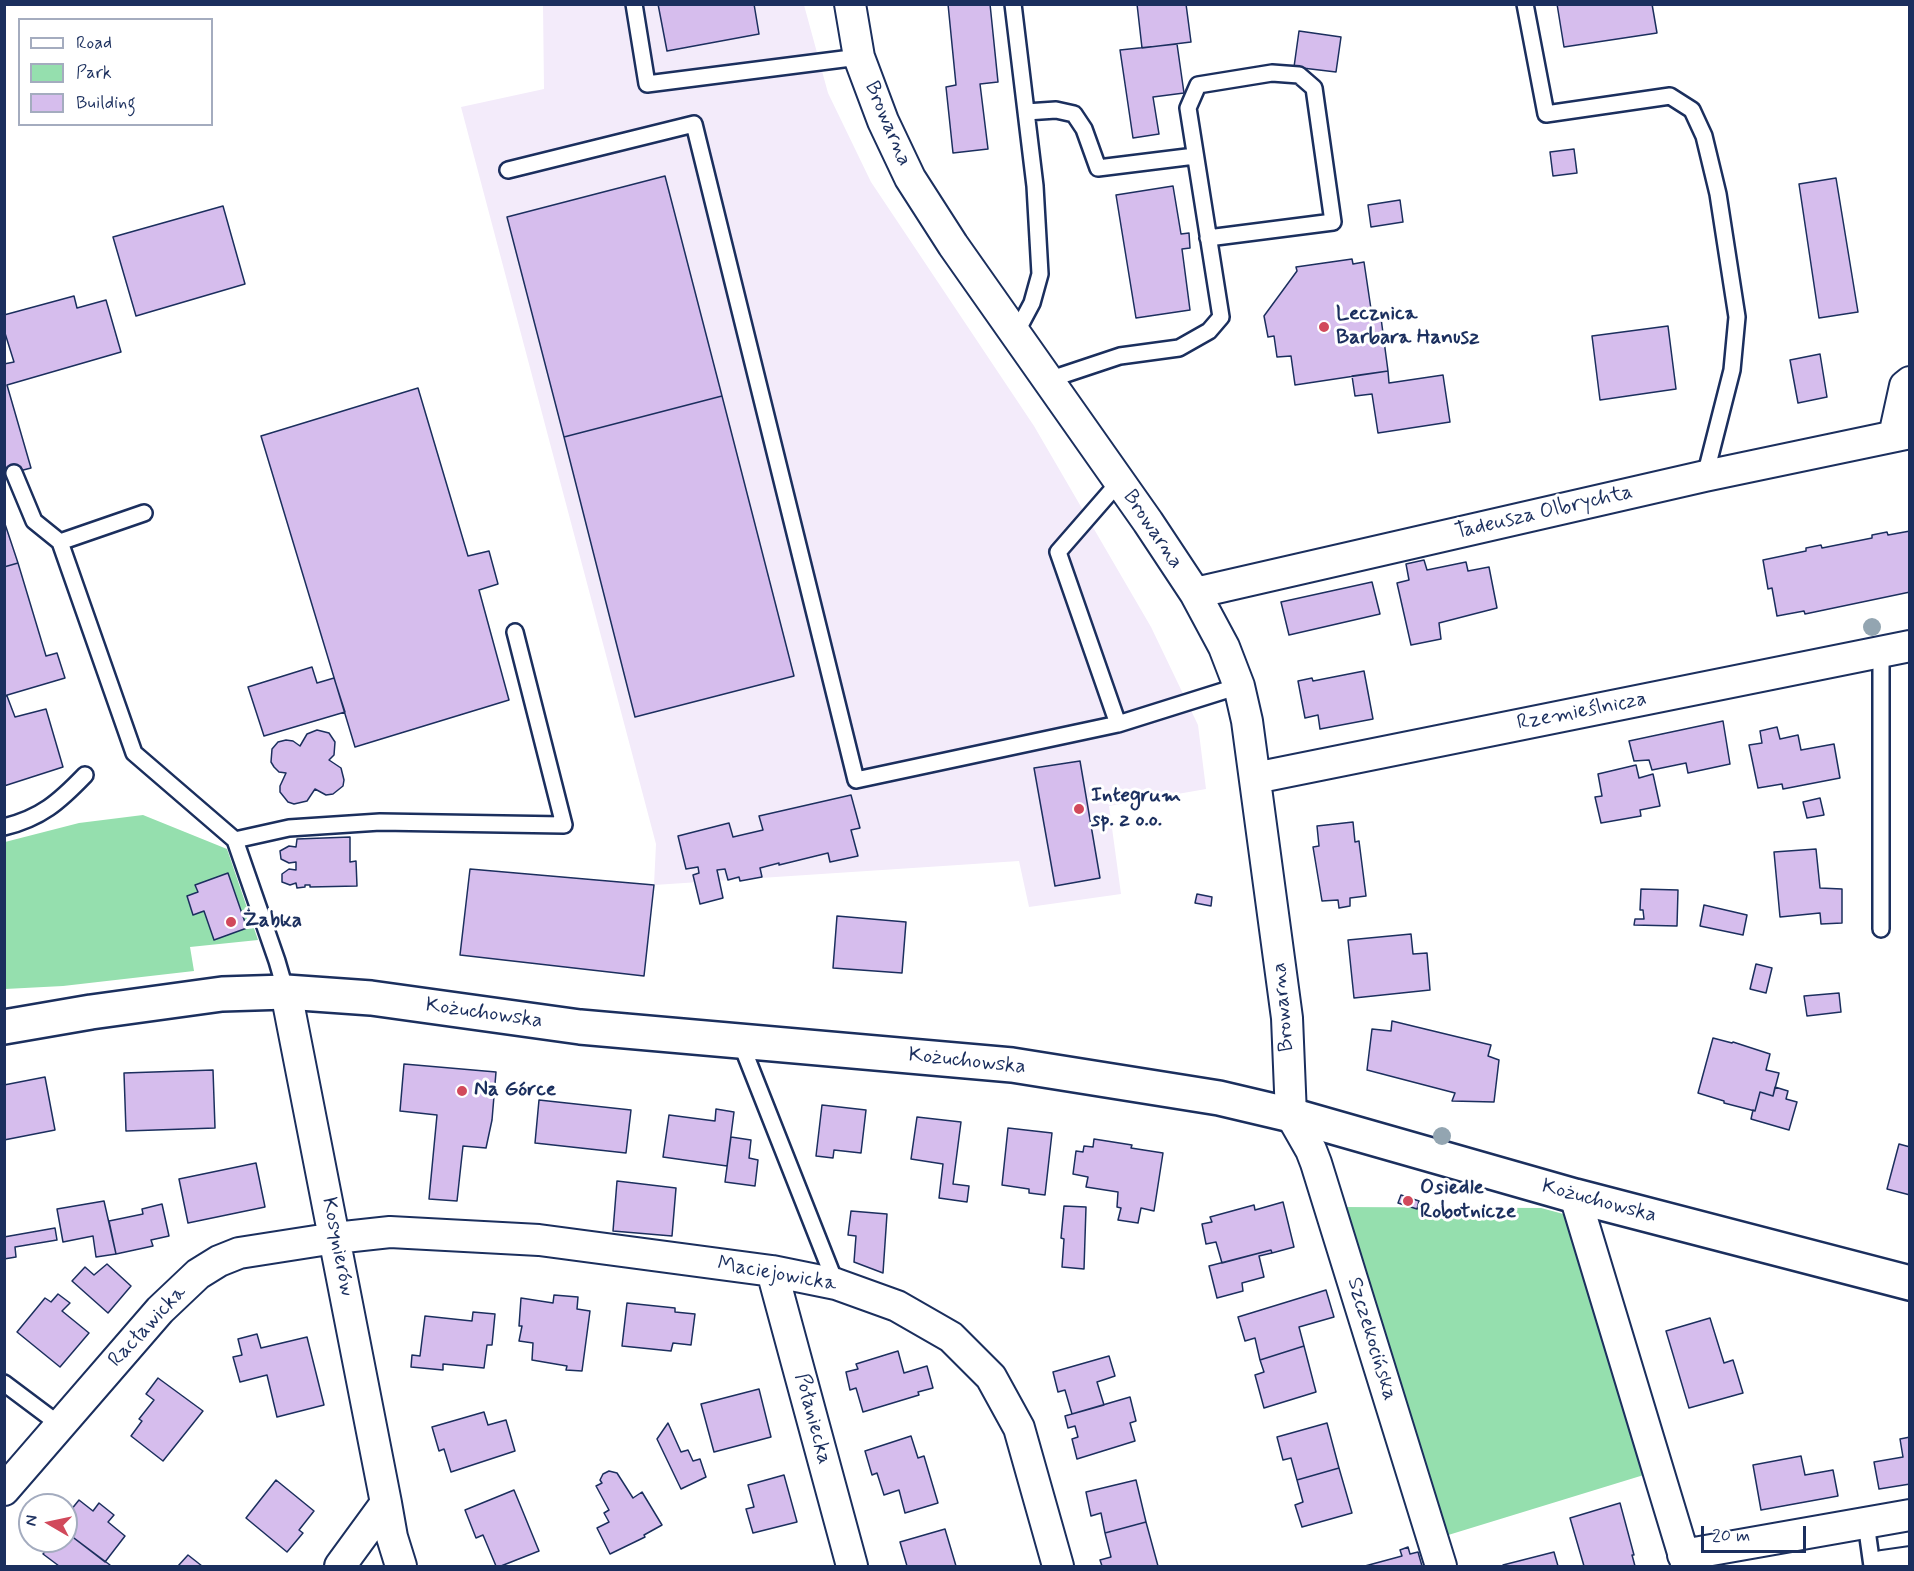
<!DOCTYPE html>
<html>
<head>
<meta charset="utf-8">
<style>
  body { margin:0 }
  #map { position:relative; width:1914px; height:1571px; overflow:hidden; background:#fff; font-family:Mynerve,sans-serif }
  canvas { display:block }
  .frame { position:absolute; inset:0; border:6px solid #1b2f5e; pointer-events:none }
  .legend { position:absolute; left:18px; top:18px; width:195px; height:108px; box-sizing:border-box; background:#fff; border:2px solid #a4acbf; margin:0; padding:8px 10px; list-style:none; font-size:18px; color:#1b2f5e }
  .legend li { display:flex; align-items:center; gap:12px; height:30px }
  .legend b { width:30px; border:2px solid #a4acbf }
  .north { position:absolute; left:18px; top:1493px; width:60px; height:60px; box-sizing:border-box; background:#fff; border:2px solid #a4acbf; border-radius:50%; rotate:279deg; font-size:16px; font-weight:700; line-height:24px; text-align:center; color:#1b2f5e }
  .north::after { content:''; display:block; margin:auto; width:21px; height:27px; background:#d1495b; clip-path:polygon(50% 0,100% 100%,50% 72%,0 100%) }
  .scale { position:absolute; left:1701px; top:1526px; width:105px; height:27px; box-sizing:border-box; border:3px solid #1b2f5e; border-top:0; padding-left:8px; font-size:18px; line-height:21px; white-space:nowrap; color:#1b2f5e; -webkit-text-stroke:4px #fff; paint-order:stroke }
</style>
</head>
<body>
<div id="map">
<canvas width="1914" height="1571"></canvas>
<div class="frame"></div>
<ul class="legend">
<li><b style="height:8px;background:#fff"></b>Road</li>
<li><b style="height:16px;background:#95dfae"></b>Park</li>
<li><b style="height:16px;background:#d6bded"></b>Building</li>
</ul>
<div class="north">N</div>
<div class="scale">20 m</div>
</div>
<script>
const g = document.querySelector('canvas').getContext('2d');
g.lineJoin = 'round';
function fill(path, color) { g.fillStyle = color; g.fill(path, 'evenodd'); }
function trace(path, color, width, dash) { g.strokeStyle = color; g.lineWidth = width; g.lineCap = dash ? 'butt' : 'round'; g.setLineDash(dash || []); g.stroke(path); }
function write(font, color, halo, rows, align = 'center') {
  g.font = font + ' Mynerve,sans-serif'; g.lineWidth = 6; g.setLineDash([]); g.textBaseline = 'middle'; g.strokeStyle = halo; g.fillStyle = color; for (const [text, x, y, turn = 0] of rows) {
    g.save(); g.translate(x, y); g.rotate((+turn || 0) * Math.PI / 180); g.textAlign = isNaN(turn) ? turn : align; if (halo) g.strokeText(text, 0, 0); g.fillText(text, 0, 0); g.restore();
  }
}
fill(new Path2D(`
  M543,5H804L828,93L871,182L1034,426L1151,627L1198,725L1206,789L1109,806L1121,894L1029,907L1019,861L654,885L656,844L461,107L544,89Z`), '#f3ebfa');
fill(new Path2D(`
  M143,815L227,849L258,940L190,947L194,971L63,986L5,989V842L79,823Z
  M1344,1207L1541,1208L1571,1216L1647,1474L1445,1536Z`), '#95dfae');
const building = new Path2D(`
  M658,4H754L759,34L667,51Z
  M948,4H990L998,82L980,84L988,149L953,153L946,87L956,85Z
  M1137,4H1186L1191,42L1142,48Z
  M1557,4H1652L1657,33L1564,47Z
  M1299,31L1341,37L1336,72L1294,67Z
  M1177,44L1184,93L1153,97L1159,134L1133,138L1120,50Z
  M1574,149L1577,173L1553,176L1550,152Z
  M665,176L722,396L564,437L507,217Z
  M1836,178L1858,312L1819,318L1799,184Z
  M1173,186L1181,234L1189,233L1190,248L1182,249L1190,310L1136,318L1116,195Z
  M1400,200L1403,222L1371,227L1368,205Z
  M223,206L245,284L136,316L113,237Z
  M1352,259L1353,264L1364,262L1371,309H1374L1375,318H1381L1388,371L1295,385L1291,356L1277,357L1274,336L1268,337L1264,316L1297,271L1296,267Z
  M74,296L77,308L106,300L121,352L7,385L31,468L4,475V364L14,362L4,330V315Z
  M1668,326L1676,389L1600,400L1592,336Z
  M1820,354L1827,397L1798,403L1790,360Z
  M1388,371L1389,383L1443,375L1450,422L1378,433L1372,394L1355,396L1352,376Z
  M418,388L468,556L489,551L498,584L479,590L509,700L355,747L261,436Z
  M722,396L794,676L635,717L564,437Z
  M4,521L18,563L4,567Z
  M1910,531V592L1805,614L1804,611L1777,616L1772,588L1768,589L1763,560L1806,551V548L1821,545L1822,548L1872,538V535L1887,532L1888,535Z
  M1424,560L1427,570L1466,562L1468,571L1489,567L1497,608L1439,623L1441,639L1411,645L1397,583L1409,580L1406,564Z
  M18,563L46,656L57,653L65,678L4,696V567Z
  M1372,582L1380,614L1289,635L1281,602Z
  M312,667L317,683L334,678L345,712L264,736L248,687Z
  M1364,671L1373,719L1320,729L1318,715L1305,718L1298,681L1312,678L1313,681Z
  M4,696H7L15,717L46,709L63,767L4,786Z
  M1723,721L1730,764L1688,773L1686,763L1652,770L1649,760L1634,761L1629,741Z
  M1777,727L1780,739L1798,735L1801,750L1834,744L1840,778L1783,789L1782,784L1758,788L1749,745L1762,743L1760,731Z
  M317,730L329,733L335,742L334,755L329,760L341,768L344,780L343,786L333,794L326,795L315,789L307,801L294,804L288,802L280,792V786L286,773L279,772L274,767L271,762L272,749L278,742L286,740L293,741L300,746L307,734Z
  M1080,761L1100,878L1055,886L1034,768Z
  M1636,765L1639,778L1653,774L1660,806L1640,810L1641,816L1601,823L1595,797L1602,796L1598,774Z
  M851,795L860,828L851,830L858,856L830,862L828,853L779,865V863L760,868L762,877L740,881L739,877L728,880L725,869L717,870L723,898L700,904L693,875L699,873L698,867L686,869L678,836L729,823L733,837L763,830L759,816Z
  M1820,798L1824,815L1807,818L1803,802Z
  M1353,822L1355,842L1359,841L1366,896L1350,898V906L1339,908L1338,900L1322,901L1313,847L1319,846L1317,826Z
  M350,837V862L356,861L357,886L310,887V885H305V887L297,888L296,883L290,885L282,882V874L289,869L296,870V862L289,863L281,859L280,851L289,846L296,847L297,839Z
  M1816,849L1820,888L1842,889V923L1821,924L1820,913L1780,917L1774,852Z
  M470,869L654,885L644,976L460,955Z
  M228,873L247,928L214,940L204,911L193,915L187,896L198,892L195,885Z
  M1641,889L1678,890L1677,926L1634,925L1635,919H1644L1643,910H1640Z
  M1197,894L1212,897L1211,906L1195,903Z
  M1704,905L1747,915L1743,935L1700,926Z
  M837,916L906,922L902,973L833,968Z
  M1411,934L1413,954L1427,953L1430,990L1354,998L1348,940Z
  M1756,964L1772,968L1766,993L1750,989Z
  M1839,993L1841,1012L1807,1016L1804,996Z
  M1392,1021L1491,1045L1488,1056L1499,1060L1494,1102L1452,1101L1455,1093L1367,1070L1372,1029L1391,1031Z
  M1713,1038L1732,1043L1733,1042L1770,1054L1766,1070L1779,1073L1773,1096L1760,1092L1755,1111L1724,1103V1101L1698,1093Z
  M404,1064L496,1072L492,1120L486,1148L463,1146L457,1201L429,1199L437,1115L400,1111Z
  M213,1070L215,1128L126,1131L124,1073Z
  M45,1077L55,1130L4,1140V1085Z
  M1775,1087L1788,1091L1786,1099L1797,1102L1789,1130L1751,1119L1753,1110L1755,1111L1760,1092L1773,1096Z
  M539,1100L631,1110L626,1153L535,1143Z
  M822,1105L866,1110L861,1153L834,1150L833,1158L816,1156Z
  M716,1109L734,1112L727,1166L663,1157L669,1115L715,1121Z
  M917,1117L961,1122L953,1184L969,1186L967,1202L939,1198L943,1164L911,1159Z
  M1008,1128L1052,1133L1045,1195L1029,1193V1189L1002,1185Z
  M731,1137L751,1140L749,1158L758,1160L755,1186L725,1182Z
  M1094,1139L1132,1145L1131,1148L1163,1153L1154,1211L1141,1208L1138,1223L1118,1220L1121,1208L1117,1207L1118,1192L1086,1187L1088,1177L1073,1174L1076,1151L1083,1152L1084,1146L1093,1147Z
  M1899,1144L1910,1147V1195L1887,1189Z
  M256,1163L265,1207L188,1223L179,1179Z
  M617,1181L676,1188L672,1236L613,1231Z
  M1401,1195L1419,1201L1417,1209L1398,1203Z
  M104,1201L116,1254L96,1257L93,1236L63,1242L57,1209Z
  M1283,1202L1294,1247L1272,1253L1271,1250L1222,1263L1216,1242L1206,1244L1202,1224L1212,1222L1210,1217L1254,1205L1255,1210Z
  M162,1204L169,1236L151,1240L153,1246L116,1254L109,1221L143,1214L142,1209Z
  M1064,1206L1086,1207L1084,1269L1062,1267L1064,1239L1061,1238Z
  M851,1211L887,1214L883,1273L854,1262L856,1236L848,1235Z
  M55,1228L57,1240L15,1247L16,1257L4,1259V1237Z
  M1271,1250L1272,1253L1259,1256L1264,1277L1242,1283L1243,1291L1217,1298L1209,1266Z
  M107,1264L131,1286L108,1313L72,1281L85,1267L94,1275Z
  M1326,1290L1334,1317L1299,1327L1304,1346L1260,1360L1255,1338L1245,1341L1238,1317Z
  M58,1294L70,1303L62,1311L89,1333L60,1367L17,1332L45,1298L51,1302Z
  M554,1295L578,1297L577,1309L590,1311L582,1371L566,1370L567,1366L532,1360L533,1343L519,1341L522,1326H519L521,1298L553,1303Z
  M627,1303L675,1308V1312L695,1314L691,1345L673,1343L671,1351L622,1346Z
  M473,1312L495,1314L492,1345H487L484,1368L443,1364V1370L411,1367L412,1355L420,1356L425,1316L472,1321Z
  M1710,1318L1724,1363L1733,1360L1743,1393L1689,1408L1666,1331Z
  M257,1334L261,1348L307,1337L324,1405L277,1417L267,1375L240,1382L233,1357L242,1355L238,1339Z
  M1304,1346L1316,1392L1264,1408L1255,1375L1264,1372L1260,1360Z
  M898,1351L904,1373L927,1366L933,1388L918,1392L919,1395L863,1412L856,1388L850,1390L846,1372L858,1369L856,1364Z
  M1109,1356L1115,1376L1097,1382L1104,1405L1072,1414L1065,1390L1058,1392L1053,1372Z
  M158,1378L203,1411L163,1461L131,1436L142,1421L139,1419L154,1400L146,1394Z
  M759,1389L771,1437L714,1452L701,1404Z
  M1130,1397L1136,1421L1130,1423L1135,1441L1077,1459L1072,1439L1078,1437L1075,1426L1068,1428L1065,1416Z
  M484,1412L488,1425L506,1420L515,1451L451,1472L444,1449L439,1451L432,1427Z
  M668,1423L681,1452L688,1450L693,1461L700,1459L706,1477L681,1489L657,1439Z
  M1327,1423L1339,1468L1297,1480L1291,1458L1283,1460L1277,1437Z
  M911,1436L918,1458L924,1456L938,1503L905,1513L899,1490L884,1495L877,1473L872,1475L865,1451Z
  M1910,1437V1484L1879,1489L1874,1462L1903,1457L1900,1439Z
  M1801,1456L1805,1475L1833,1470L1838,1496L1761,1510L1753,1465Z
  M1339,1468L1352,1513L1302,1527L1295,1505L1303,1502L1297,1480Z
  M609,1471L617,1473L633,1498L642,1492L662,1525L644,1535L645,1537L610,1554L597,1528L609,1522L604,1513L609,1510L596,1486L602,1483L600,1480L603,1474Z
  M784,1475L797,1522L753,1533L746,1509L754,1507L748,1485Z
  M276,1480L314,1511L299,1530L303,1533L287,1552L246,1518Z
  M1136,1480L1146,1522L1105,1533L1101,1513L1091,1516L1086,1492Z
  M514,1490L539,1551L501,1566H496L483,1535L476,1538L465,1510Z
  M79,1500L93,1511L99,1503L114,1515L108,1522L125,1536L105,1562L66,1532V1516Z
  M1620,1503L1634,1555H1632L1635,1566H1584L1570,1518Z
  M1146,1522L1158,1566H1102L1100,1560L1111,1557L1105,1533Z
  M945,1529L956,1566H907L900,1542Z
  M66,1532L110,1565L109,1566H59L43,1554L53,1541H66Z
  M1408,1547L1410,1554L1418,1552L1422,1566H1365L1402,1556L1400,1550Z
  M1554,1552L1558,1566H1504L1503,1565Z
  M188,1555L202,1566H178Z`);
fill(building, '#d6bded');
trace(building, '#1b2f5e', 1.5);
const lane = new Path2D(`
  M634,4L647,84L859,57
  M1013,4L1035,186L1040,274L1032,303L1016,333
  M1525,4L1546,114L1670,96L1692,110L1704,136L1718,194L1737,317L1732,370L1705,476
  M1026,112L1056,110L1074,114L1084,129L1098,168L1195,156
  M508,170L694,124L856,780L1118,724
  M1048,380L1120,356L1179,348L1209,331L1221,317L1188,108L1198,85L1272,73L1299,75L1314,88L1333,222L1208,238
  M14,473L34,521L60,542
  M1119,482L1058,552L1118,724L1239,686
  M144,513L60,542L134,753L235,840L277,961L286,992
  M4,827C41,818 59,802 85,775
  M235,840L289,828L380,822L564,825L515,632
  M1881,929V651
  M740,1041L836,1284
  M4,1383L60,1425
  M1866,1523L1872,1566`);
const street = new Path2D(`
  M850,4L859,57L883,121L910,178L953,245L1148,522L1195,593L1224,647L1239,686L1247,721L1287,1018L1291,1115L1311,1150L1316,1163L1441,1566
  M1894,436L1905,386L1910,382
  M1195,593L1705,476L1910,433
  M1255,778L1910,646
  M286,992L386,1503L340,1566
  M1575,1196L1687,1566
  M772,1271L852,1566
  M4,1490L160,1310L198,1274L219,1261L239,1253L335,1238L390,1232L539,1240L772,1271L836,1284L897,1306L951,1337L991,1377L1019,1428L1058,1566
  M386,1503L392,1537L401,1566
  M1683,1555L1910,1515
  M1882,1566L1910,1562`);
const secondary = new Path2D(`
  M4,1027L91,1012L222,994L286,992L371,998L580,1027L1012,1065L1219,1098L1291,1115L1575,1196L1910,1283`);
trace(lane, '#1b2f5e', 20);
trace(street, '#1b2f5e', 34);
trace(secondary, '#1b2f5e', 38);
trace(lane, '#fff', 15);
trace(street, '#fff', 30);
trace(secondary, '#fff', 33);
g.fillStyle = '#93a5b1';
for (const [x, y] of [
  [1872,627],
  [1442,1136]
]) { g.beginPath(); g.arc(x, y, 9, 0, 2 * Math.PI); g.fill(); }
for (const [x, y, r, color] of [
  [1324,327,6,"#d1495b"],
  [1079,809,6,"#d1495b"],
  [231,922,6,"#d1495b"],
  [462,1091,6,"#d1495b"],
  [1408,1201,6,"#d1495b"]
]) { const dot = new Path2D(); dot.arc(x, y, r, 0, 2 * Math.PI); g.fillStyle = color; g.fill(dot); trace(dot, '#fff', 2); }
write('21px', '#1b2f5e', '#fff', [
  ["Browarna",887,124,67],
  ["Tadeusza Olbrychta",1544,513,-13],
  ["Browarna",1152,530,56],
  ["Rzemieślnicza",1582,712,-11],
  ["Browarna",1284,1007,-95],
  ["Kożuchowska",484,1014,8],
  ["Kożuchowska",967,1062,6],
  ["Kożuchowska",1599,1202,15],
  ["Kosynierów",337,1247,79],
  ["Maciejowicka",777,1275,10],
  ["Racławicka",148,1327,-47],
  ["Szczekocińska",1371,1339,73],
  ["Połaniecka",812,1419,75]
]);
write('bold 21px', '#1b2f5e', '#fff', [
  ["Lecznica",1336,315],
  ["Barbara Hanusz",1336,339],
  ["Integrum",1091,797],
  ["sp. z o.o.",1091,821],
  ["Żabka",243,922],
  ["Na Górce",474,1091],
  ["Osiedle",1420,1189],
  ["Robotnicze",1420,1213]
], 'left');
</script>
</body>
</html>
